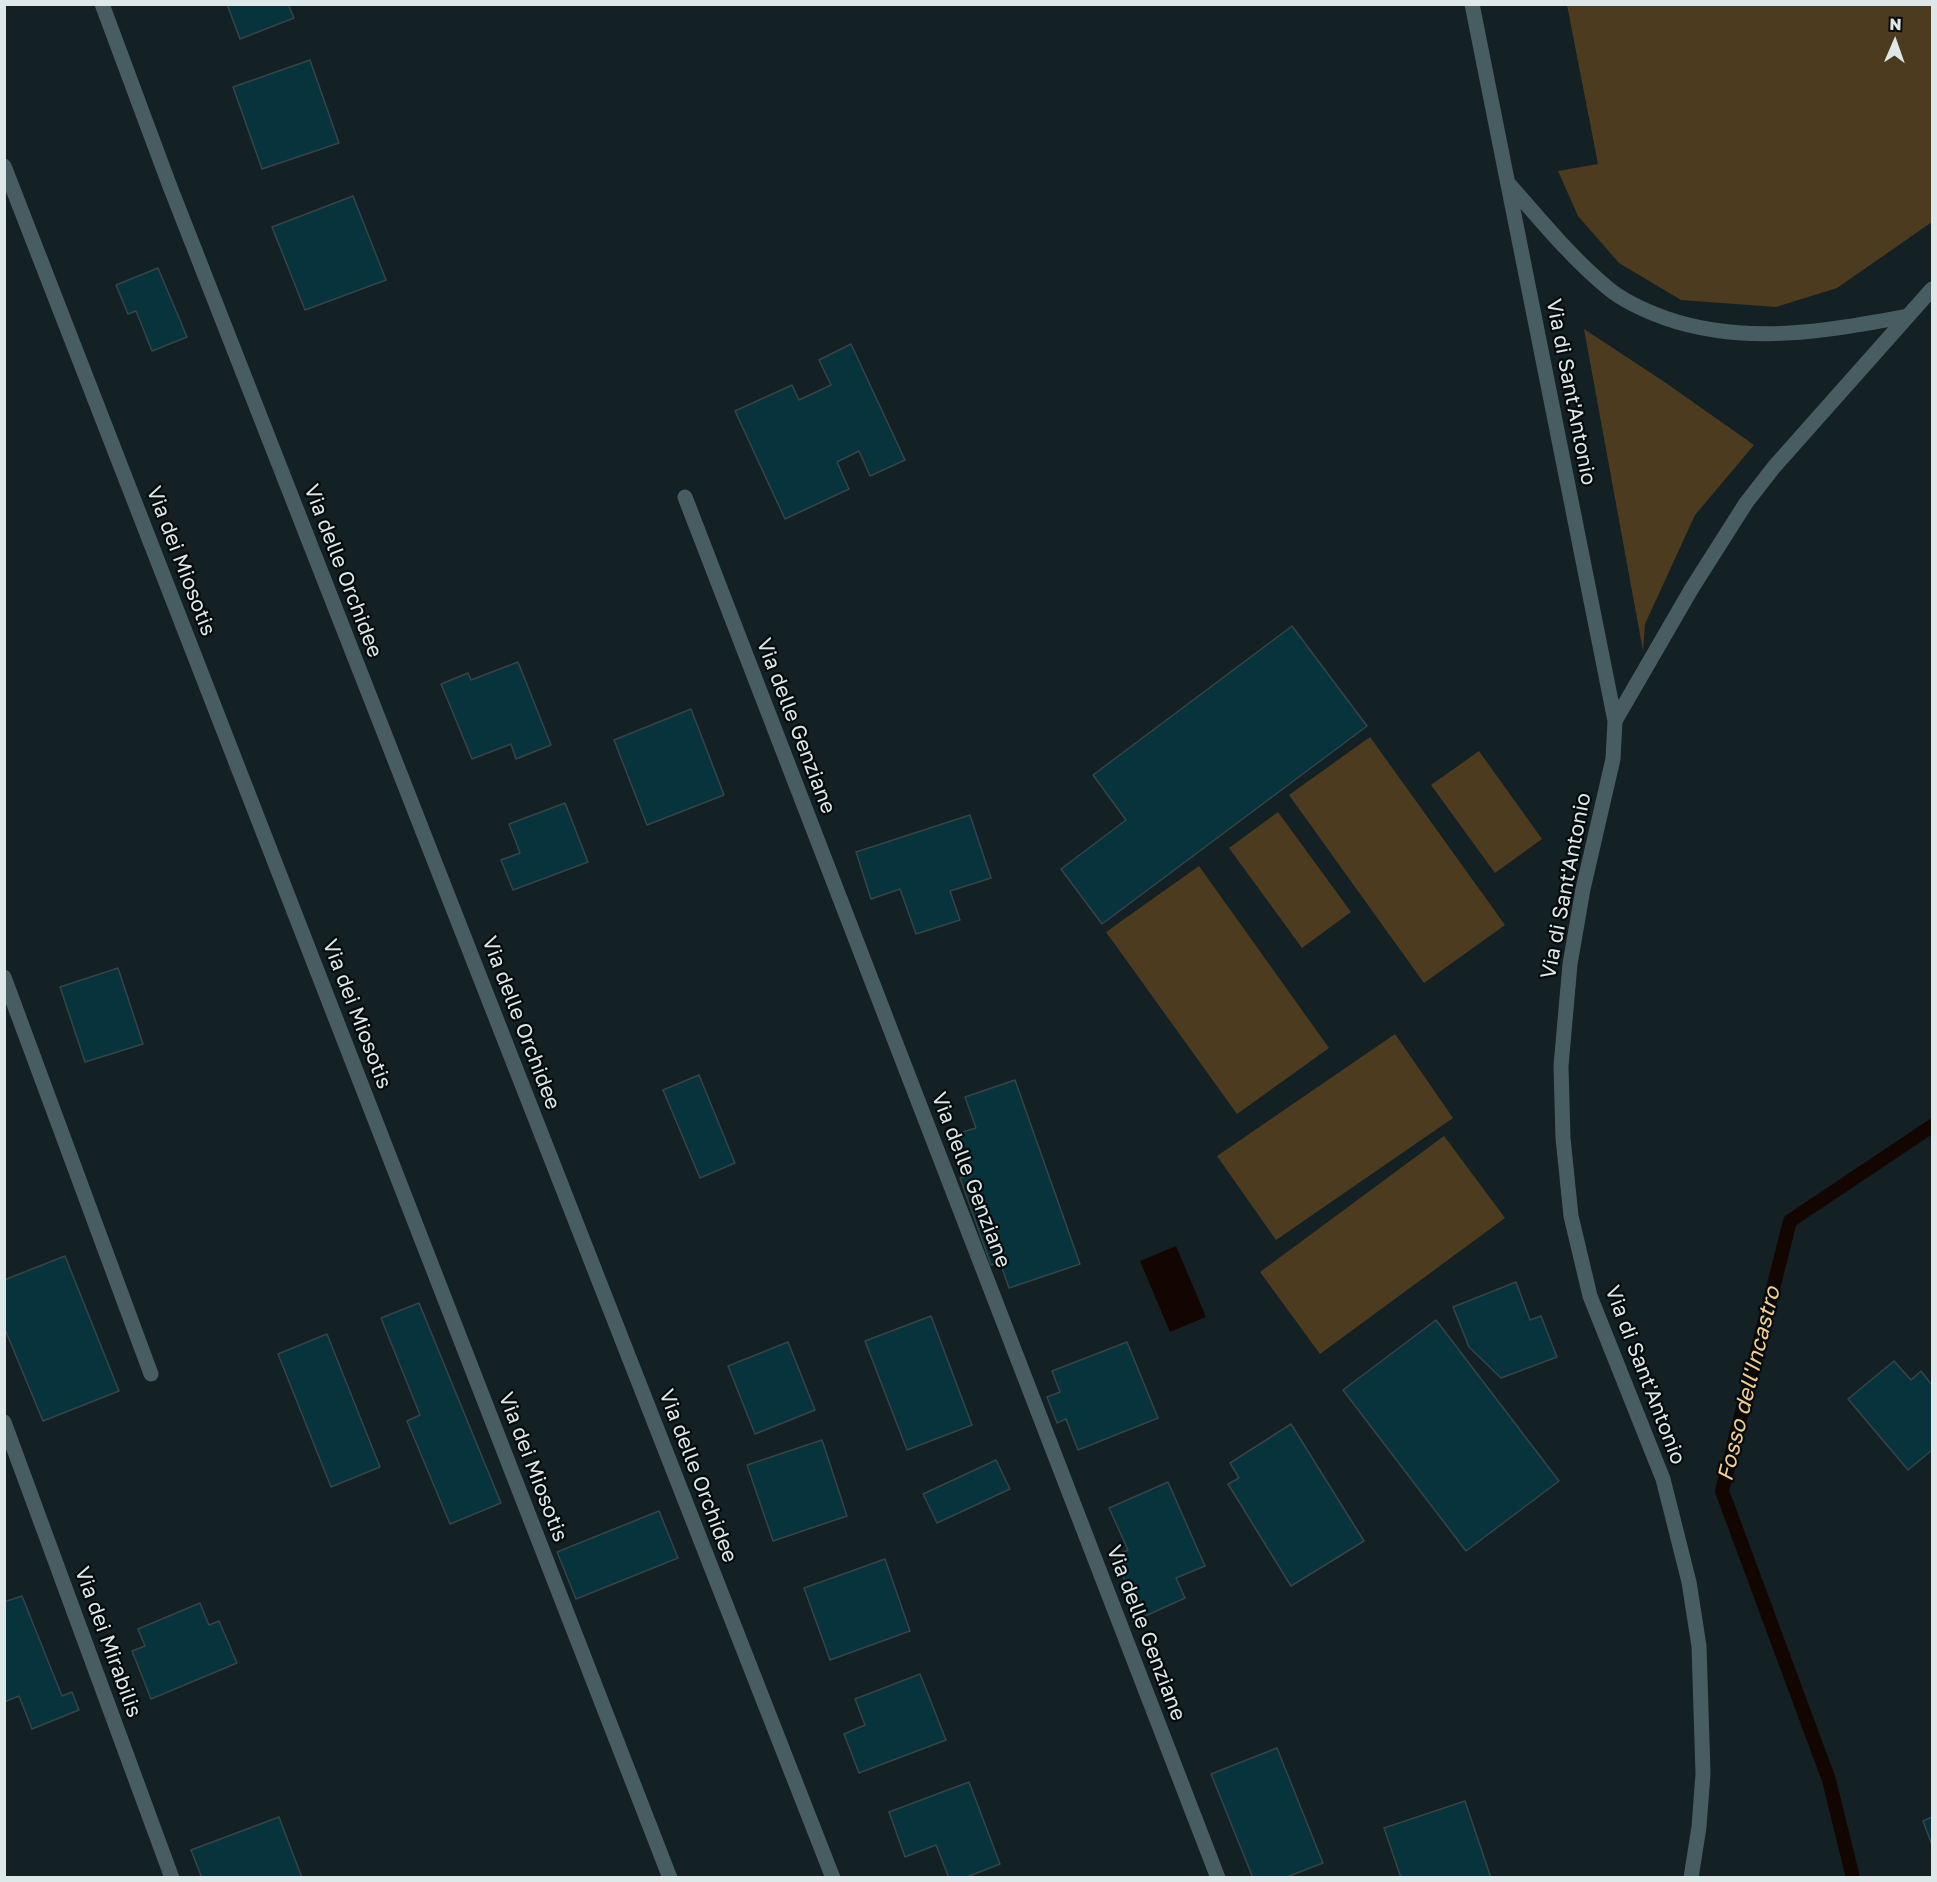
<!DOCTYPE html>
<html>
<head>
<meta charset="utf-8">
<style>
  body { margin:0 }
  #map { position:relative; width:1937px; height:1882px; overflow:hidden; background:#142124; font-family:"Golos Text",sans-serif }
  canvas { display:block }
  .frame { position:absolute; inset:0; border:6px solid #dfe8e9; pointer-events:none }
  .north { position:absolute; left:1865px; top:12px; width:60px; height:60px; -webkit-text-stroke:4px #050a0b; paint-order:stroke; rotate:2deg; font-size:16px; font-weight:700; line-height:24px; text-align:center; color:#dfe8e9 }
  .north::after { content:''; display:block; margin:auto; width:21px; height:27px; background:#dfe8e9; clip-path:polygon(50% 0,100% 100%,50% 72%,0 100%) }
</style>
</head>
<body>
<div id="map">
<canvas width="1937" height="1882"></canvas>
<div class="frame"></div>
<div class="north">N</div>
</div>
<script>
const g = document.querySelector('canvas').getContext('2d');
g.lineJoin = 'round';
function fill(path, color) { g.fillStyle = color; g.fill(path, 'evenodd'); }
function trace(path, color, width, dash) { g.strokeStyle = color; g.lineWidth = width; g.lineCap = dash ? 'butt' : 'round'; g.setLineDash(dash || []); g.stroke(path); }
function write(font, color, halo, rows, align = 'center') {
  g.font = font + ' "Golos Text",sans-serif'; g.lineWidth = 4.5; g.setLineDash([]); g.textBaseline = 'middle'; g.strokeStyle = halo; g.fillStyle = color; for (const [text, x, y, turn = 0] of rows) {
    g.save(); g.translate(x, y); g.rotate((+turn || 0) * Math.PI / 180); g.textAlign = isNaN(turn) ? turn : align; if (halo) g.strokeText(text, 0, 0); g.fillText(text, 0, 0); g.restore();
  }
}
fill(new Path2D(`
  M1567,5H1932V222L1837,288L1776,307L1681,300L1619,263L1578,216L1558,171L1598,164Z
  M1584,329L1666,383L1754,445L1695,515L1645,624L1643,651Z
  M1370,737L1505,925L1424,983L1289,795Z
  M1479,751L1542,839L1495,873L1431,785Z
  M1278,812L1351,912L1302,948L1229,848Z
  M1199,866L1329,1048L1237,1114L1106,932Z
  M1395,1034L1453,1118L1276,1240L1217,1156Z
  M1444,1136L1505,1218L1320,1354L1260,1272Z`), '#4c3b1f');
fill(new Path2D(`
  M1176,1246L1206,1317L1170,1332L1140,1261Z`), '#130600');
trace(new Path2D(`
  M1853,1878L1829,1780L1722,1491L1790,1221L1932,1126`), '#130600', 14);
const building = new Path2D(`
  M227,4H288L294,18L240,39Z
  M310,60L339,143L262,169L233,87Z
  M353,196L386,280L305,310L272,227Z
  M158,268L187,337L152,351L136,311L128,314L116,285Z
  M851,344L905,460L870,476L859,451L837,462L849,489L785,519L735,411L792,385L799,400L831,385L819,360Z
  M1292,626L1367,726L1102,924L1061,869L1126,820L1093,775Z
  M518,662L551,745L516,759L511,744L472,759L441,684L468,673L471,680Z
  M691,709L724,795L647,825L614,740Z
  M565,803L588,862L513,890L501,860L520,853L509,824Z
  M970,815L991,878L950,891L960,920L916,934L900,889L871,899L856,852Z
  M118,968L143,1044L85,1062L60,987Z
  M699,1075L735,1163L700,1178L663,1090Z
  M1015,1080L1080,1264L1009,1288L1000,1262L991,1265L960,1178L970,1175L956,1134L976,1128L965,1097Z
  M65,1256L119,1391L43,1421L4,1327V1280Z
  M1516,1282L1530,1320L1541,1316L1557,1357L1501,1378L1469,1347L1453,1307Z
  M419,1303L501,1503L450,1524L407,1421L420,1415L381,1318Z
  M931,1316L972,1425L907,1450L865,1341Z
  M1436,1320L1559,1481L1466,1551L1343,1390Z
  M327,1334L380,1467L331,1487L278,1354Z
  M788,1342L815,1410L755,1434L728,1366Z
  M1127,1342L1158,1418L1078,1450L1066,1419L1057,1423L1047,1397L1060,1392L1052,1371Z
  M1894,1361L1911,1380L1921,1371L1932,1385V1450L1908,1470L1848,1399Z
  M1291,1424L1364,1541L1291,1586L1228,1484L1239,1478L1230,1463Z
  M822,1440L847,1516L773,1541L747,1465Z
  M996,1460L1010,1489L937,1523L923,1494Z
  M1168,1482L1205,1566L1176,1578L1185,1598L1141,1618L1114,1556L1128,1550L1109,1508Z
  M659,1511L678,1558L576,1599L557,1552Z
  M885,1559L910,1631L830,1660L804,1588Z
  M22,1596L62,1696L72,1692L79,1710L32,1729L19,1696L4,1702V1602Z
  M200,1603L209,1625L219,1621L237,1663L151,1699L132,1651L145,1646L138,1629Z
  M920,1674L946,1740L859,1773L844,1734L865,1725L855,1699Z
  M1277,1748L1323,1863L1284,1878H1253L1211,1774Z
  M969,1782L1000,1864L964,1878H949L936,1845L905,1857L889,1812Z
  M1465,1801L1491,1878H1401L1384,1828Z
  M279,1817L302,1878H202L191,1850Z
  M1932,1817V1845L1923,1821Z`);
fill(building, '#07343c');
trace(building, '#364447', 1.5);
trace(new Path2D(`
  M102,4L169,184L833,1878
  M1472,4L1615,721L1613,759L1583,889L1570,964L1561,1066L1563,1138L1571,1216L1590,1296L1663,1479L1689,1582L1699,1646L1703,1774L1699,1827L1691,1878
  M4,166L670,1878
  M1508,183C1540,219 1571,258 1609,289C1625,302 1646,311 1665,318C1745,346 1827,331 1908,316
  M685,497L1218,1878
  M1615,721L1692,588L1746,503L1774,467L1932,289
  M4,977L151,1374
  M4,1422L172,1878`), '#485d62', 15);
write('21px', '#dfe8e9', '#050a0b', [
  ["Via di Sant'Antonio",1571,392,79],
  ["Via dei Miosotis",181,561,69],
  ["Via delle Orchidee",343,571,69],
  ["Via delle Genziane",796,726,69],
  ["Via di Sant'Antonio",1566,886,-79],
  ["Via dei Miosotis",357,1014,69],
  ["Via delle Orchidee",521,1023,69],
  ["Via delle Genziane",971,1180,69],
  ["Via di Sant'Antonio",1645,1375,69],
  ["Via dei Miosotis",533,1467,69],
  ["Via delle Orchidee",698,1476,69],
  ["Via delle Genziane",1146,1633,69],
  ["Via dei Mirabilis",108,1642,70]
]);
write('italic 22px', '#f4cd90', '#050a0b', [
  ["Fosso dell'Incastro",1749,1384,-76]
]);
</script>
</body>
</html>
